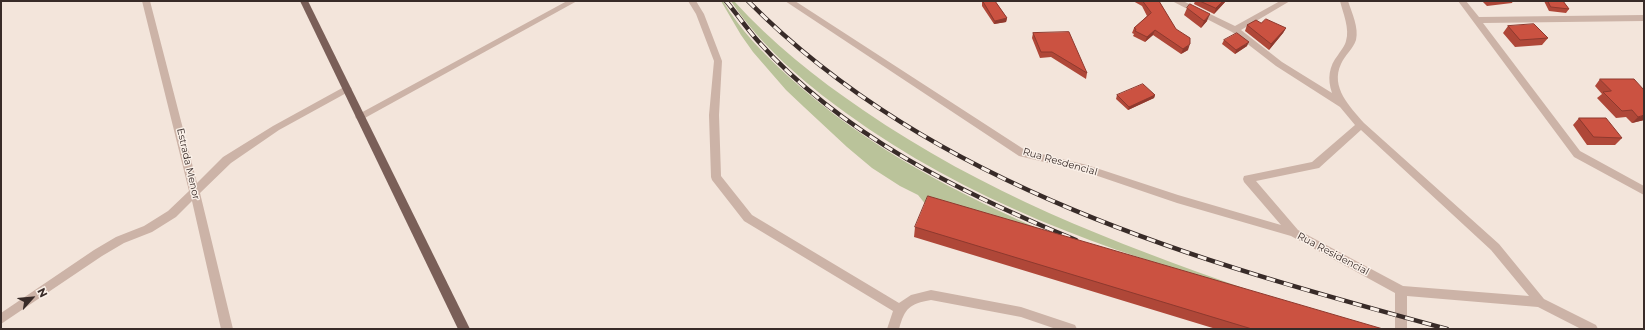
<!DOCTYPE html>
<html>
<head>
<meta charset="utf-8">
<style>
  body { margin:0 }
  #map { position:relative; width:1645px; height:330px; overflow:hidden; background:#f3e5db; font-family:Montserrat,sans-serif }
  canvas { display:block }
  .frame { position:absolute; inset:0; border:2px solid #382b28; pointer-events:none }
  .north { position:absolute; left:12px; top:278px; width:40px; height:40px; -webkit-text-stroke:3px #faf0e8; paint-order:stroke; rotate:63deg; font-size:11px; font-weight:700; line-height:16px; text-align:center; color:#382b28 }
  .north::after { content:''; display:block; margin:auto; width:14px; height:18px; background:#382b28; clip-path:polygon(50% 0,100% 100%,50% 72%,0 100%) }
</style>
</head>
<body>
<div id="map">
<canvas width="1645" height="330"></canvas>
<div class="frame"></div>
<div class="north">N</div>
</div>
<script>
const g = document.querySelector('canvas').getContext('2d');
g.lineJoin = 'round';
function fill(path, color) { g.fillStyle = color; g.fill(path, 'evenodd'); }
function trace(path, color, width, dash) { g.strokeStyle = color; g.lineWidth = width; g.lineCap = dash ? 'butt' : 'round'; g.setLineDash(dash || []); g.stroke(path); }
function write(font, color, halo, rows, align = 'center') {
  g.font = font + ' Montserrat,sans-serif'; g.lineWidth = 3; g.setLineDash([]); g.textBaseline = 'middle'; g.strokeStyle = halo; g.fillStyle = color; for (const [text, x, y, turn = 0] of rows) {
    g.save(); g.translate(x, y); g.rotate((+turn || 0) * Math.PI / 180); g.textAlign = isNaN(turn) ? turn : align; if (halo) g.strokeText(text, 0, 0); g.fillText(text, 0, 0); g.restore();
  }
}
fill(new Path2D(`
  M721,1H723C740,30 764,54 788,76C867,148 958,194 1055,236L927,206L918,195L900,186L872,168L847,147L804,107L786,90L753,52L741,35Z
  M731,1H734C772,43 816,78 863,110C984,193 1111,242 1249,290C1106,252 966,200 846,113C803,82 760,45 731,1Z`), '#bac39a');
fill(new Path2D(`
  M142,1H150L197,183L223,157L273,126L344,87H350L352,89L350,91L279,130L231,163L200,193L233,329H221L192,201L176,217L152,232L124,243L102,256L1,324V313L94,250L116,237L144,226L168,211L189,191Z
  M567,1H577L363,119H357L355,117L357,115Z
  M688,1H696L704,14L722,61L719,115L721,176L752,215L899,303L911,295L931,290L1021,307L1075,325L1077,329H1056L1021,317L931,300C909,304 905,308 899,329H887L893,311L744,221L712,180L711,177L709,115L714,61L696,14Z
  M785,1H795L1025,150L1087,165L1178,195L1281,225L1244,182L1243,179L1244,176L1312,162L1355,125L1340,107L1276,66L1232,32L1172,1H1183L1235,26L1280,1H1290L1241,30L1282,62L1332,93C1327,79 1329,66 1338,55C1341,50 1345,46 1346,41C1350,29 1343,13 1340,1H1348C1352,13 1359,28 1356,40C1353,49 1345,55 1341,64C1330,87 1350,107 1364,123L1499,244L1544,299L1596,325L1598,329H1581L1538,307L1407,296V329H1395V293L1291,236L1177,203L1086,172L1019,156ZM1361,130L1491,250L1529,296L1403,286L1298,230L1256,181L1319,168Z
  M1458,1H1466L1479,17L1644,15V21L1483,23L1580,151L1644,186V195L1574,157Z`), '#ccb3a7');
fill(new Path2D(`
  M300,1H308L470,329H458Z`), '#7a5f58');
const rail = new Path2D(`
  M726,1C737,14 747,29 758,41C842,135 961,193 1076,240
  M748,1C934,189 1200,262 1447,329`);
trace(rail, '#382b28', 4.5);
trace(rail, '#faf0e8', 3, [9]);
fill(new Path2D(`
  M982,1H995L1007,18L1006,22L994,24L982,6Z
  M1133,1H1159L1188,50L1181,54L1153,35L1145,42L1133,36L1134,34L1132,33L1134,28L1147,16L1142,6Z
  M1195,1H1226L1214,14L1194,4Z
  M1482,1H1513L1512,3L1487,6Z
  M1544,1H1563L1569,9L1566,13L1549,11Z
  M1187,8L1207,21L1201,28L1184,15Z
  M1261,23L1286,28L1283,33L1269,50L1245,31L1247,25Z
  M1508,26L1548,38L1542,45L1515,47L1503,33Z
  M1033,33L1087,73L1086,79L1051,57L1040,58L1032,38Z
  M1224,40L1247,46L1235,54L1222,44Z
  M1600,79L1644,120L1632,123L1626,117L1616,118L1597,98L1602,94L1595,86Z
  M1117,95H1155L1154,98L1128,110L1116,99Z
  M1579,118L1622,138L1615,145H1587L1573,125Z
  M915,227L1383,329H1216L914,237Z`), '#af4738');
fill(new Path2D(`
  M1223,1H1226L1214,14L1216,8Z
  M1210,14L1207,21L1201,28L1204,21Z
  M1007,18L1006,22L994,24L995,21Z
  M1286,28L1283,33L1269,50L1271,44Z
  M1155,30L1153,35L1145,42L1147,37Z
  M1249,42L1247,46L1235,54L1236,50Z
  M1190,44L1188,50L1181,54L1183,49Z
  M1155,95L1154,98L1128,110L1129,107Z
  M1644,115V120L1632,123L1638,117Z`), '#8e392e');
const building = new Path2D(`
  M983,1H995L1007,18L995,21Z
  M1143,1H1159L1176,29L1190,38V44L1183,49L1155,30L1147,37L1135,31L1136,29L1134,28L1151,13Z
  M1200,1H1223L1216,8Z
  M1548,1H1563L1569,9L1551,7Z
  M1190,4L1210,14L1204,21L1187,8Z
  M1266,19L1286,28L1271,44L1247,25L1256,20L1261,23Z
  M1534,24L1548,38L1520,40L1508,26Z
  M1069,32L1087,73L1052,52H1041L1033,33Z
  M1237,33L1249,42L1236,50L1224,40Z
  M1600,79H1634L1644,90V115L1638,117L1632,110L1622,111L1603,92L1611,91Z
  M1143,84L1155,95L1129,107L1117,95Z
  M1579,118H1606L1622,138L1594,137Z
  M928,196L1383,329H1252L915,227Z`);
fill(building, '#cb5241');
trace(building, '#8e392e', 1);
write('10px', '#382b28', '#faf0e8', [
  ["Rua Resdencial",1060,162,16],
  ["Estrada Menor",188,164,77],
  ["Rua Residencial",1333,254,28]
]);
</script>
</body>
</html>
